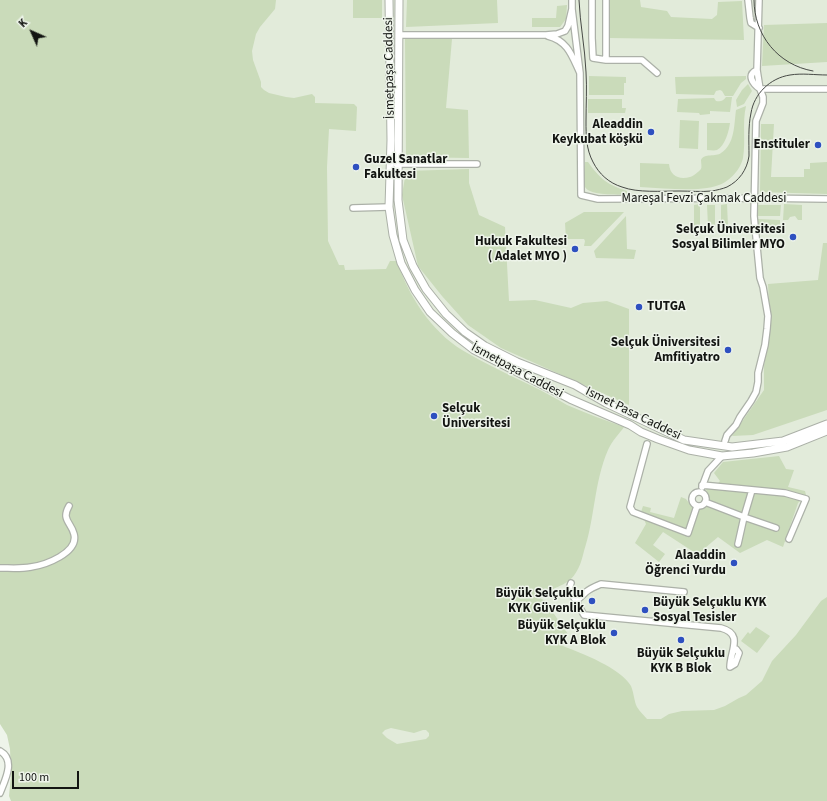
<!DOCTYPE html>
<html>
<head>
<meta charset="utf-8">
<style>
  body { margin:0 }
  #map { position:relative; width:827px; height:801px; overflow:hidden; background:#eef4ea; font-family:"Source Sans 3",sans-serif }
  canvas { display:block }
  .north { position:absolute; left:12px; top:12px; width:40px; height:40px; -webkit-text-stroke:3px #eef4ea; paint-order:stroke; rotate:315deg; font-size:11px; font-weight:700; line-height:16px; text-align:center; color:#131512 }
  .north::after { content:''; display:block; margin:auto; width:14px; height:18px; background:#131512; clip-path:polygon(50% 0,100% 100%,50% 72%,0 100%) }
  .scale { position:absolute; left:12px; top:771px; width:67px; height:18px; box-sizing:border-box; border:2px solid #131512; border-top:0; padding-left:5px; font-size:12px; line-height:14px; white-space:nowrap; color:#131512; -webkit-text-stroke:3px #eef4ea; paint-order:stroke }
</style>
</head>
<body>
<div id="map">
<canvas width="827" height="801"></canvas>
<div class="north">K</div>
<div class="scale">100 m</div>
</div>
<script>
const g = document.querySelector('canvas').getContext('2d');
g.lineJoin = 'round';
function fill(path, color) { g.fillStyle = color; g.fill(path, 'evenodd'); }
function trace(path, color, width, dash) { g.strokeStyle = color; g.lineWidth = width; g.lineCap = dash ? 'butt' : 'round'; g.setLineDash(dash || []); g.stroke(path); }
function write(font, color, halo, rows, align = 'center') {
  g.font = font + ' "Source Sans 3",sans-serif'; g.lineWidth = 3; g.setLineDash([]); g.textBaseline = 'middle'; g.strokeStyle = halo; g.fillStyle = color; for (const [text, x, y, turn = 0] of rows) {
    g.save(); g.translate(x, y); g.rotate((+turn || 0) * Math.PI / 180); g.textAlign = isNaN(turn) ? turn : align; if (halo) g.strokeText(text, 0, 0); g.fillText(text, 0, 0); g.restore();
  }
}
fill(new Path2D(`
  M0,0H827V801H222Z`), '#e2ebda');
fill(new Path2D(`
  M0,0H276L275,9L260,27L256,34L252,51L253,60L261,82V87L264,90L269,93L286,97L294,98L312,94L315,97V103L354,104L357,107L356,131L329,129L327,167L328,241L339,265H344L345,270L386,269L390,261H397C408,295 431,331 462,350C484,363 507,374 530,385C543,391 555,398 567,405C585,413 605,420 624,427C619,434 612,441 608,450C594,482 595,518 584,551C582,559 580,567 575,574C567,587 550,587 540,598L545,601L568,634L563,646C581,653 621,668 631,686C634,693 634,701 637,707C640,712 644,715 647,719H661L669,714L682,711L714,710L725,706L739,698L746,695L762,681L772,661L796,635L821,601L827,597V801H11L9,796L11,775L10,749L7,735L0,724ZM391,728L414,733L423,730H426L429,733V736L426,739L397,744L387,738L382,733L385,730Z
  M353,0H382V18H353Z
  M407,0H497L498,23L406,27Z
  M609,0H640L641,7L667,11L671,17L712,19L717,15L718,2L742,1L744,40L609,38Z
  M567,5L566,19L560,27H532V18H556L557,6Z
  M827,23V62L762,66L764,25Z
  M405,39H452L446,108L468,110L469,158L406,157Z
  M589,76L626,77V83H624V95H589Z
  M746,76V79L741,83L733,96H725L722,91L720,90L716,91L714,95L676,94L675,77Z
  M748,84L752,91L747,99L744,104L737,107L736,100L742,90Z
  M726,97H732L730,112L710,111V114L700,115L699,113L677,112L678,99L714,98L716,101C721,102 723,101 726,97Z
  M588,99H622V108H626L625,113H588Z
  M746,106C742,123 746,141 743,158C740,171 728,183 716,186C710,188 704,188 698,189C679,190 659,188 640,187V163L669,164C670,176 679,180 690,177C694,176 698,172 701,169C702,167 701,163 701,160C704,153 716,157 721,153C735,144 734,125 736,110Z
  M680,120L699,121L698,149L679,148Z
  M707,123H730C729,131 725,146 717,150C714,151 710,150 707,150Z
  M761,124H774L771,177H804V169H810V163L827,162V194L760,192Z
  M585,162H588C600,179 608,185 627,191V195C618,194 590,196 585,187C582,180 585,169 585,162Z
  M469,169V183L479,215L505,227L509,301L535,300L571,308L583,303L607,301L629,309V405L501,348L468,325L442,296L418,266L402,195L406,171Z
  M700,204V226H694V205Z
  M727,204L728,226H721V205Z
  M784,204L802,205V220H798L795,216L790,217L788,220H783Z
  M707,205H715V226H708Z
  M758,205H781L780,216H758Z
  M584,212H624L591,246H584L585,241L584,239H566L565,223Z
  M626,216L627,249L636,250L634,259L596,258L594,251Z
  M758,219L780,220V229L758,228Z
  M823,243H827V410L753,435L732,436L764,390V366L770,328L768,284L818,280Z
  M779,456L786,469L794,470L788,487L805,491L806,495L798,503L783,547L767,540L740,553L718,537L705,548L700,556L663,532L653,545L665,554L659,562L635,543L646,524L641,512L643,506L651,508L650,512L674,518L681,497L686,499L692,507L699,509L705,508C709,497 709,497 705,487L713,489L720,481L714,473L723,462Z
  M756,627L770,636L757,653L741,641L748,632L750,634Z`), '#cadbba');
const minor = new Path2D(`
  M592,0V38L593,58L606,60H642L657,73
  M748,0L750,18L751,23L759,28
  M399,35H546L557,34L565,31L568,26L572,9
  M548,36C568,41 572,56 580,73L572,9V0
  M606,60V0
  M757,70C746,75 753,84 760,89
  M580,73L581,195L598,199L754,198L827,199
  M760,89H827
  M396,164H477
  M353,208L389,207
  M725,441L727,435L736,425L740,417L751,401L756,392L758,382V373L765,345L767,329L768,316L763,287L760,278L754,216L756,121L763,103V97L760,89L757,70L759,0
  M647,444L630,507L633,512L688,533L697,506
  M702,485L785,493L806,499L789,539
  M702,487L708,471L722,456
  M692 499a7 7 0 1 1 14 0a7 7 0 1 1-14 0Z
  M705,502L744,517L776,528
  M738,544L744,517L752,490
  M0,568C10,568 21,569 31,567C45,565 79,553 74,534C71,522 61,520 69,506
  M571,583L569,589L584,615L721,628C744,634 730,651 730,667L735,664L739,653L736,649L734,650
  M576,601C580,598 583,595 586,592C591,588 596,586 601,584L684,592
  M0,751C16,760 5,780 0,793`);
const major = new Path2D(`
  M389,0L391,140L389,207L393,235L401,263L415,290L430,312L452,333L474,350L570,399L630,425L641,432L658,439L689,450L722,456L753,453L787,447L827,431
  M399,0L398,200L403,240L413,266L426,289L446,314L465,332L485,346L517,362L575,385L606,403L684,440L732,447L783,441L827,424`);
trace(minor, '#acb1a8', 8);
trace(major, '#acb1a8', 9);
trace(minor, '#fff', 5.5);
trace(major, '#fff', 7);
trace(new Path2D(`
  M579,0C580,24 585,48 586,72C587,88 586,105 586,121C586,135 586,149 593,162C599,174 609,183 622,187C638,193 661,191 679,191C690,191 701,192 712,191C717,190 722,189 727,187C739,181 747,170 749,156C749,142 748,127 751,113C754,94 770,78 790,75C802,73 815,75 827,75
  M754,0C754,35 778,65 813,71`), '#474a46', 1);
for (const [x, y, r, color] of [
  [651,132,4,"#2e50c0"],
  [818,145,4,"#2e50c0"],
  [356,167,4,"#2e50c0"],
  [793,237,4,"#2e50c0"],
  [575,249,4,"#2e50c0"],
  [639,307,4,"#2e50c0"],
  [728,350,4,"#2e50c0"],
  [434,416,4,"#2e50c0"],
  [734,563,4,"#2e50c0"],
  [592,601,4,"#2e50c0"],
  [645,610,4,"#2e50c0"],
  [614,633,4,"#2e50c0"],
  [681,640,4,"#2e50c0"]
]) { const dot = new Path2D(); dot.arc(x, y, r, 0, 2 * Math.PI); g.fillStyle = color; g.fill(dot); trace(dot, '#eef4ea', 1.5); }
write('13px', '#131512', '#eef4ea', [
  ["İsmetpaşa Caddesi",390,68,-91],
  ["Mareşal Fevzi Çakmak Caddesi",704,199],
  ["İsmetpaşa Caddesi",517,371,28],
  ["Ismet Pasa Caddesi",633,414,26]
]);
write('bold 13px', '#131512', '#eef4ea', [
  ["Aleaddin",643,125],
  ["Keykubat köşkü",643,140],
  ["Enstituler",810,145],
  ["Guzel Sanatlar",364,160,"left"],
  ["Fakultesi",364,175,"left"],
  ["Selçuk Üniversitesi",785,230],
  ["Sosyal Bilimler MYO",785,245],
  ["Hukuk Fakultesi",567,242],
  ["( Adalet MYO )",567,257],
  ["TUTGA",647,307,"left"],
  ["Selçuk Üniversitesi",720,343],
  ["Amfitiyatro",720,358],
  ["Selçuk",442,409,"left"],
  ["Üniversitesi",442,424,"left"],
  ["Alaaddin",726,556],
  ["Öğrenci Yurdu",726,571],
  ["Büyük Selçuklu",584,594],
  ["KYK Güvenlik",584,609],
  ["Büyük Selçuklu KYK",653,603,"left"],
  ["Sosyal Tesisler",653,618,"left"],
  ["Büyük Selçuklu",606,626],
  ["KYK A Blok",606,641],
  ["Büyük Selçuklu",681,654,"center"],
  ["KYK B Blok",681,669,"center"]
], 'right');
</script>
</body>
</html>
